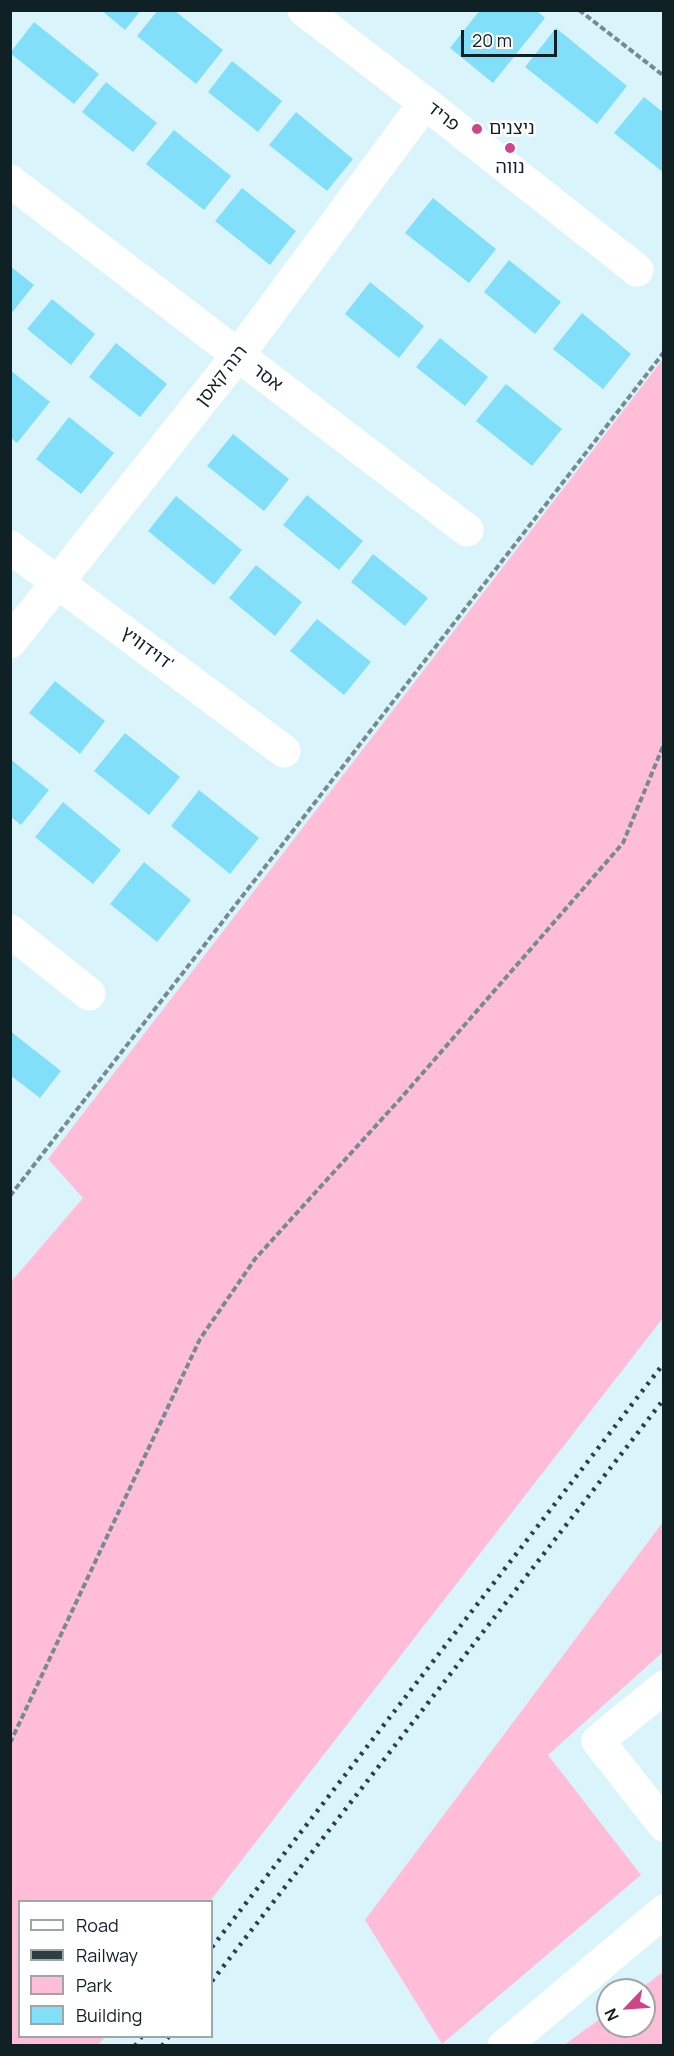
<!DOCTYPE html>
<html>
<head>
<meta charset="utf-8">
<style>
  body { margin:0 }
  #map { position:relative; width:674px; height:2056px; overflow:hidden; background:#daf4fc; font-family:Manrope,sans-serif }
  canvas { display:block }
  .frame { position:absolute; inset:0; border:12px solid #102126; pointer-events:none }
  .legend { position:absolute; left:18px; top:1900px; width:195px; height:138px; box-sizing:border-box; background:#fff; border:2px solid #9fa6a8; margin:0; padding:8px 10px; list-style:none; font-size:18px; color:#102126 }
  .legend li { display:flex; align-items:center; gap:12px; height:30px }
  .legend b { width:30px; border:2px solid #9fa6a8 }
  .north { position:absolute; left:596px; top:1978px; width:60px; height:60px; box-sizing:border-box; background:#fff; border:2px solid #9fa6a8; border-radius:50%; rotate:245deg; font-size:16px; font-weight:700; line-height:24px; text-align:center; color:#102126 }
  .north::after { content:''; display:block; margin:auto; width:21px; height:27px; background:#cc4689; clip-path:polygon(50% 0,100% 100%,50% 72%,0 100%) }
  .scale { position:absolute; left:461px; top:30px; width:96px; height:27px; box-sizing:border-box; border:3px solid #102126; border-top:0; padding-left:8px; font-size:18px; line-height:21px; white-space:nowrap; color:#102126; -webkit-text-stroke:4px #fff; paint-order:stroke }
</style>
</head>
<body>
<div id="map">
<canvas width="674" height="2056"></canvas>
<div class="frame"></div>
<ul class="legend">
<li><b style="height:8px;background:#fff"></b>Road</li>
<li><b style="height:8px;background:#2d3f45"></b>Railway</li>
<li><b style="height:16px;background:#ffbdd7"></b>Park</li>
<li><b style="height:16px;background:#82dff9"></b>Building</li>
</ul>
<div class="north">N</div>
<div class="scale">20 m</div>
</div>
<script>
const g = document.querySelector('canvas').getContext('2d');
g.lineJoin = 'round';
function fill(path, color) { g.fillStyle = color; g.fill(path, 'evenodd'); }
function trace(path, color, width, dash) { g.strokeStyle = color; g.lineWidth = width; g.lineCap = dash ? 'butt' : 'round'; g.setLineDash(dash || []); g.stroke(path); }
function write(font, color, halo, rows, align = 'center') {
  g.font = font + ' Manrope,"Noto Sans Hebrew",sans-serif'; g.lineWidth = 5; g.setLineDash([]); g.textBaseline = 'middle'; g.strokeStyle = halo; g.fillStyle = color; for (const [text, x, y, turn = 0] of rows) {
    g.save(); g.translate(x, y); g.rotate((+turn || 0) * Math.PI / 180); g.textAlign = isNaN(turn) ? turn : align; if (halo) g.strokeText(text, 0, 0); g.fillText(text, 0, 0); g.restore();
  }
}
fill(new Path2D(`
  M663,359V1318L210,1901L20,1902V2036L105,2037L98,2045H11V1282L83,1198L48,1159Z
  M663,1522V1652L548,1755L641,1875L442,2044L365,1920Z
  M663,1972V2045H564L608,2013V2026H644V1990H639Z`), '#ffbdd7');
fill(new Path2D(`
  M101,10H141L125,30Z
  M158,10H174L223,50L196,84L137,36Z
  M480,10H536L545,18L493,83L450,48Z
  M34,22L99,74L74,104L10,53Z
  M556,28L627,86L597,124L525,67Z
  M232,61L282,101L258,132L208,92Z
  M106,82L157,123L133,152L82,112Z
  M644,97L664,113V173L614,133Z
  M296,112L353,159L327,191L269,145Z
  M174,130L231,176L204,210L146,164Z
  M242,188L296,231L270,265L215,221Z
  M433,198L496,249L469,283L405,233Z
  M509,260L561,302L535,334L484,292Z
  M10,266L34,285L10,315Z
  M370,282L424,326L399,358L345,314Z
  M52,299L95,334L71,365L27,329Z
  M582,313L631,354L603,389L553,349Z
  M440,338L488,377L465,406L416,367Z
  M116,343L167,384L140,417L89,377Z
  M10,370L50,402L17,443L10,437Z
  M506,384L562,429L532,466L476,421Z
  M69,417L114,453L81,494L36,459Z
  M233,434L289,479L264,511L207,466Z
  M307,495L363,541L339,570L283,525Z
  M176,496L242,550L214,585L148,531Z
  M373,554L428,598L405,626L351,582Z
  M256,565L302,602L275,636L229,598Z
  M317,619L371,662L344,695L290,651Z
  M55,681L105,721L80,754L29,713Z
  M125,733L180,777L149,815L94,771Z
  M10,759L49,790L21,825L10,816Z
  M199,790L259,838L230,874L171,826Z
  M63,802L121,850L93,884L35,837Z
  M144,862L191,900L157,942L110,904Z
  M10,1031L61,1071L40,1098L10,1075Z`), '#82dff9');
trace(new Path2D(`
  M579,10L664,76
  M10,1196L664,352
  M10,1743L200,1339L255,1259L401,1098L623,843L664,744`), '#758b91', 4, [6, 3]);
trace(new Path2D(`
  M304,10L425,103L637,270
  M10,181L467,530
  M10,547L284,751
  M10,642L238,355L425,103
  M10,931L89,994
  M664,1687L598,1741L664,1825
  M504,2046L664,1911`), '#fff', 33);
trace(new Path2D(`
  M212,1947L664,1363
  M212,1981L664,1399
  M135,2046L142,2036
  M162,2046L169,2036`), '#2d3f45', 4.5, [3, 6]);
for (const [x, y, r, color] of [
  [477,129,6,"#cc4689"],
  [510,148,6,"#cc4689"]
]) { const dot = new Path2D(); dot.arc(x, y, r, 0, 2 * Math.PI); g.fillStyle = color; g.fill(dot); trace(dot, '#fff', 2); }
write('18px', '#102126', '#fff', [
  ["פריד",443,117,38],
  ["רנה קאסן",222,376,-52],
  ["אסר",267,378,37],
  ["דוידוויץ'",147,649,37]
]);
write('18px', '#102126', '#fff', [
  ["ניצנים",489,129],
  ["נווה",510,168,"center"]
], 'left');
</script>
</body>
</html>
